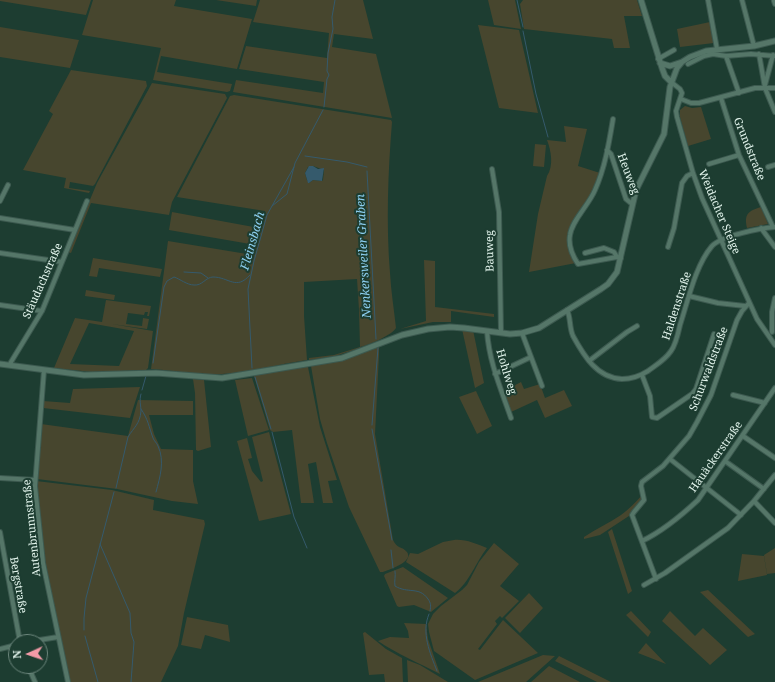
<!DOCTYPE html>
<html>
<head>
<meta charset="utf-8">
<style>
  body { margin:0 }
  #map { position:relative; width:775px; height:682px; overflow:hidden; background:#1d3d31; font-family:"Noto Serif",serif }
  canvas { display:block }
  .north { position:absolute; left:8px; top:634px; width:40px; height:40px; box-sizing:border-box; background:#1d3d31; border:1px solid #6c867c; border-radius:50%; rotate:267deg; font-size:11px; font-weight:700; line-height:16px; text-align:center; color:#e2f4ec }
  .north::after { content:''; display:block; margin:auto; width:14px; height:18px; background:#f39aa7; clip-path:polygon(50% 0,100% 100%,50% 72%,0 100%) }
</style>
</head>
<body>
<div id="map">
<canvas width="775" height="682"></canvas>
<div class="north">N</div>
</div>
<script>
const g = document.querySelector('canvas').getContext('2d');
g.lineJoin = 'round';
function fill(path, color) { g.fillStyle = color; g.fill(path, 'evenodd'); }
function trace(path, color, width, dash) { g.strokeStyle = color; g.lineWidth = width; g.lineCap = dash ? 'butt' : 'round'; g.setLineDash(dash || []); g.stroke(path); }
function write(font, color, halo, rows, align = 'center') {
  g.font = font + ' "Noto Serif",serif'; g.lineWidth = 4; g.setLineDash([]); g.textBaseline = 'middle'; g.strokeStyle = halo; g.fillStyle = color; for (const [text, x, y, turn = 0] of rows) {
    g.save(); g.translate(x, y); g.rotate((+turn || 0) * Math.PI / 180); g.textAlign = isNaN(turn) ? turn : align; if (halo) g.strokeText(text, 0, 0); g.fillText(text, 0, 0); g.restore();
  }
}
fill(new Path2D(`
  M0,0H91L86,15L0,1Z
  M93,0H176L174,6L252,19L237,69L161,56L157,72L232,84L230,91L227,92L153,80L161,48L82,35Z
  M216,0H257L256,6Z
  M260,0H363L373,39L334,34L332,47L376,54L392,118L233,92L236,80L323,93L324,82L239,69L246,46L327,58L329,33L253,22Z
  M488,0H515L521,29L494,25Z
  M523,0H637L642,16H624L630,48H614L612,39L524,29L520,4Z
  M710,22L714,43L680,47L677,29Z
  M478,25L519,30L538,113L499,108Z
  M0,27L79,40L70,68L0,57Z
  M71,70L146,81L147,86L95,184L93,186L70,182L69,188L90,191L89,193L64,188L66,178L23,170L53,114L49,111Z
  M152,83L225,94L227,98L172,202L169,215L91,203L71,253L68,252L97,183Z
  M234,95L391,120L392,122C388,172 386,223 390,273C391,291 394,310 396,328C392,335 369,345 360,347V348L335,356L309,360V358L334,355L360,347L359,310L357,279L304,282V316L307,360C279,364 251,372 222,374C198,376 174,370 151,369L168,241L247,254L250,244L169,230L172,212L259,228L265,211L177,197L230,96ZM313,166L324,170L323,180L322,181L313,180L309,183L307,180L305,173L308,167Z
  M685,106L692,108L701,107L711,139L688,146L680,117V110Z
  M564,126L587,129L578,166L600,173C598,179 596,187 592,193C577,218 557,234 576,263L529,272L538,214L547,176C554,166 551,150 547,140L566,142Z
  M535,144L546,145L544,167L533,166Z
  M761,207L768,224L747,228C744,214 748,211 761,207Z
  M93,258L162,269L160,277L99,268L97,277L89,276Z
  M424,260L435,261V307L494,314V317L451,311V322H433L400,329L426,321Z
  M86,290L115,295L114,300L85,296Z
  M106,300L151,306L149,316H147L148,312H145L144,315L128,313L126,324L142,326L143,318L149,319L147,329L112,324L153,331L148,368L146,370L92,372L54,368L75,318L102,322ZM89,323L134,331L119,366L70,364Z
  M462,329L473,330L484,383L475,388Z
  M377,346L379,348V355L375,434L393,540C397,549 402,546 407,552C414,562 388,570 383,572H380L349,507L327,443L320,419L311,366Z
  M306,366L308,367L320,427L337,480L328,481L333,503H323L316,462L308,464L314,503H301L292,430L273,432L270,430L254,376L255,375Z
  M252,378L269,430L248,436L235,380Z
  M193,379L204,380L211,447L198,451L196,450L195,393Z
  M521,382L524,389L540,384L545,398L564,390L572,406L545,418L537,400L511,412L504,391Z
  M140,387L130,418L43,408V401L70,403L73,389Z
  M476,391L492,426L477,434L459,397Z
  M138,400L193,401V415H149L154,434L161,449L193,450V481L198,504L172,501L117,489L37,479L41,424L128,436Z
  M269,432L291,514L259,521L237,441L247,438L252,458L248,459L252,471L261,482L263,481L252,437Z
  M36,481L112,490L154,500L153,510L204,520L205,524L184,613L178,646L161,682H69L44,556Z
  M642,495L643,500L632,514L600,535L584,539V537C596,529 609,523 621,515C629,509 635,503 642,495Z
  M612,529L632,591L628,594L608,532Z
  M454,540C466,539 476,544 487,548C476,562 469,583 455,593L406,562L410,553L418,554L443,542Z
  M494,543L519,564L500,586L519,601L502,618L500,616L495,621L497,624L478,649L480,650L503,620L538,653L475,680L434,651L429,632L428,624L433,614L441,606L462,590L467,585L479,562Z
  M775,548V573L767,574L764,555Z
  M742,554L764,556L767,575L738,581Z
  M403,567L448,598L431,612L414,605L399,607L397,606L384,576L385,574Z
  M708,590L755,634L748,637L700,592Z
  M529,593L543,608L520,633L505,618Z
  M631,611L651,632L648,637L626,615Z
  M670,611L695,636L703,628L727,650L710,665L662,621Z
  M187,617L228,625L230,642L205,635L201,649L181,645Z
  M404,623L426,624L428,639L440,674C419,663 397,654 378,641L390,637L409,638L408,631Z
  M365,632L386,649L402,658L403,682H385L384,674L369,675L363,633Z
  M646,643L666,664L638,653Z
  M543,655L555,656L526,682H478Z
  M559,656L611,682H597L555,661Z
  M407,660L420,665L448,682H408Z
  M549,666L580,682H531Z`), '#47462e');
fill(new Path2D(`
  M309,166H313L318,169L324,168L322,181L313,180L309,183H308L305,173Z`), '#355a6c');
trace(new Path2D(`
  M517,0L523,27
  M523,31L536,94L548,137
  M324,107L327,79L329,75L327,71L328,53L333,29L332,17L335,0
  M305,156L347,162L367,167
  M367,171L376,339
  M272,206L294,167
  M184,272L201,273L208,278
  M153,363L164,287L167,281L174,277C180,279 187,285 194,285C202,286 206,277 213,277C229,277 236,291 250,275
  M252,368L248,289L254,261L267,215L272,206L287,194L295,163L323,110
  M255,377L271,429
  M142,390L146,376
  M141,409C148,419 149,427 153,438C154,441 157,443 158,446C165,461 160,477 156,492
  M372,425L378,348
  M372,429L392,540
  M272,432L294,517L307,548
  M116,488L128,437C134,427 140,424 141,411C141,406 139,400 141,394
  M100,544L130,613L131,633L134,642L131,682
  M391,550L393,568
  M395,571C396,576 394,581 395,586C408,594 419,586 428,599C431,603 431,606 430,611
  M429,614C421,633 430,653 437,671
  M84,630V618L86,598L114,492
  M85,636L98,682`), '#355a6c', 1);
const minor = new Path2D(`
  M708,0L717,49
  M742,0L754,46
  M774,1L775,4
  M759,54L765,88L775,112
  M726,56L739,93
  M658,59L674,50
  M688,64L704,56L713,54L726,56L751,54L775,56
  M671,82L680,89L682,93L676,111L677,117L693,173L702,198L757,319L775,345
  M765,85L773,55
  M721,98L739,155L773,227
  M681,99L691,103H699L755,88H775
  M613,119C609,143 605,168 595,190C589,205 572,220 570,235C568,246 572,255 578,264L617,257L621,258
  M607,150L611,154L626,199L632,204
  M709,164L739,155
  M768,167L775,165
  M492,169L499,212L501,333
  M0,201L8,185
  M0,218L75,230
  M761,228L775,247
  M668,247L674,228L682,183L687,176L693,173
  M0,253L62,262
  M585,253L604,248L614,252L617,257
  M689,296L718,303L745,306
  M0,305L42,311
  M567,310C571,318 569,327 573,336C584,356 597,378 622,379C632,379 640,376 648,371C656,365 665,360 671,351C676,344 678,334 680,325C688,301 695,266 712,246C721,236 761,228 775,227
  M487,331C489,362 501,389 511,418
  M772,332V312L775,298
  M522,333L542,386
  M589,361L627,332L637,326
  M10,365L11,362L42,311L87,201
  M44,370L35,486L43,563L68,682
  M495,374L531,357
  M642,375L650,396L652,417L657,418L692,394L696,389L714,334
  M733,395L765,403
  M743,436L775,458
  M670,459L741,515
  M725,461L764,489
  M0,478L35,480
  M754,501L775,523
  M0,532L20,642
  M642,541C661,532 683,514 698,500L775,388
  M656,579L632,515L634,512L644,500L641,486L642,482L663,466L689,436L697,422L711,395L737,320L742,311L749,303
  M644,585L665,573L728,528L754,501L775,475
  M27,642L58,637
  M0,649L16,645
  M28,666L35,682`);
const tertiary = new Path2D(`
  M641,0L662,68L665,76L671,82
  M660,63L670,66L682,62
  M0,364L84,375L156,373L222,378L342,358L402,335L428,329L450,327L464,328L510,334L522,333L539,328L601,289L608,284L617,272L636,190L664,134L670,87L677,68L682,62L690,57L706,51L754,46L775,41`);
trace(minor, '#3d5a50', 6);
trace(tertiary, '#3d5a50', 7);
trace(minor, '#557668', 4);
trace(tertiary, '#557668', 5);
write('11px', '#e2f4ec', '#1d3d31', [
  ["Grundstraße",749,149,68],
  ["Heuweg",628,174,69],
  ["Weidacher Steige",719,212,67],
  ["Bauweg",490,251,-91],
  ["Stäudachstraße",43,281,-66],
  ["Haldenstraße",677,306,-72],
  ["Schurwaldstraße",709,369,-69],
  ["Hohlweg",506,372,73],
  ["Hauäckerstraße",716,457,-55],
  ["Autenbrunnstraße",32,528,-96],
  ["Bergstraße",18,585,80]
]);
write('italic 12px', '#8bcdee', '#1d3d31', [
  ["Fleinsbach",253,241,-74],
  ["Nenkersweiler Graben",364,256,-93]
]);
</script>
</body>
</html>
